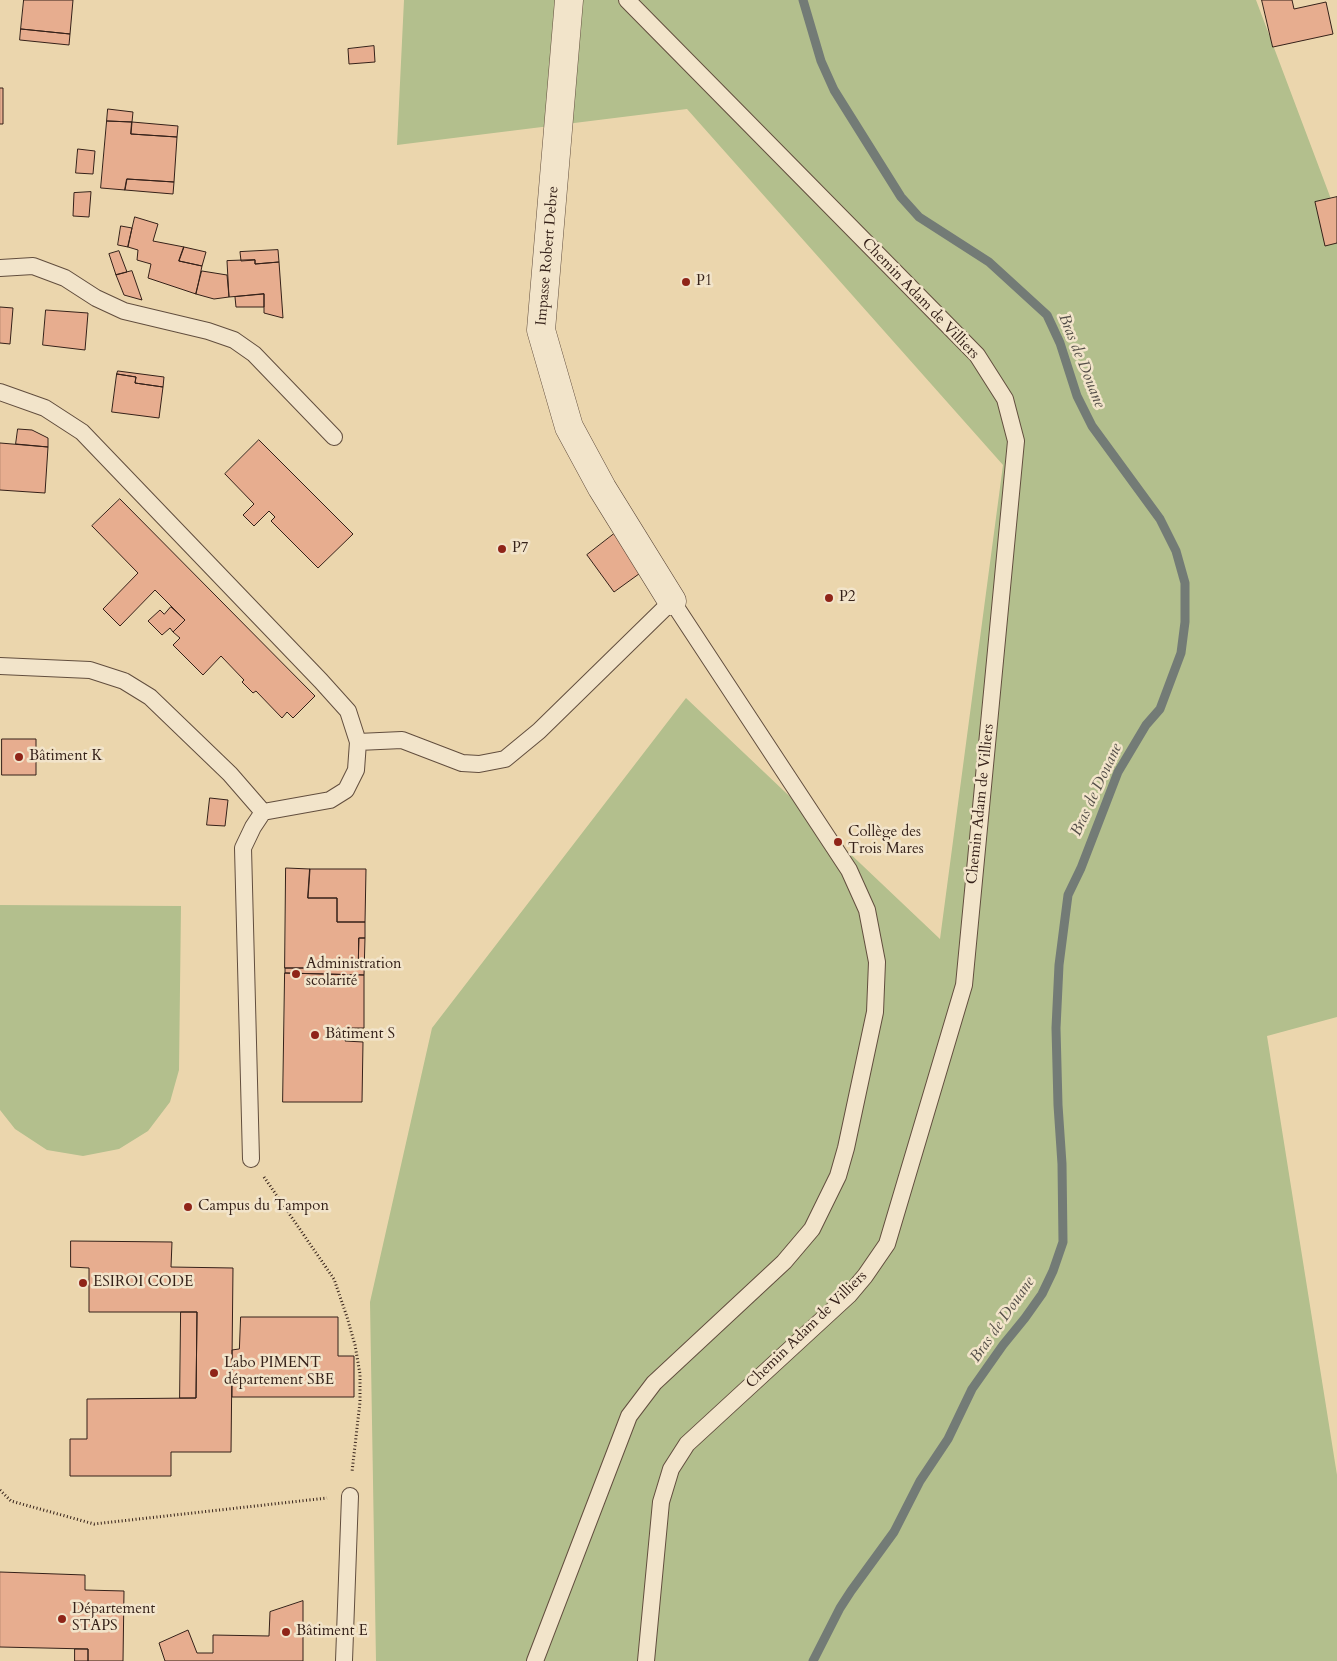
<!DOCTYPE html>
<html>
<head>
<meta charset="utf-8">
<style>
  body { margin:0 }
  canvas { display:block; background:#ebd6ad }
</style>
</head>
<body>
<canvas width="1337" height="1661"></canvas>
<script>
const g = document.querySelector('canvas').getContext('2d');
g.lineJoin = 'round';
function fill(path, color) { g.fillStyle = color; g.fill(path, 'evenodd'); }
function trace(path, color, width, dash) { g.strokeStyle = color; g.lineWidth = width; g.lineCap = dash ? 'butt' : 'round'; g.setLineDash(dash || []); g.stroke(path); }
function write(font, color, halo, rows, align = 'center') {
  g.font = font + ' Cardo,serif'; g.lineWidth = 5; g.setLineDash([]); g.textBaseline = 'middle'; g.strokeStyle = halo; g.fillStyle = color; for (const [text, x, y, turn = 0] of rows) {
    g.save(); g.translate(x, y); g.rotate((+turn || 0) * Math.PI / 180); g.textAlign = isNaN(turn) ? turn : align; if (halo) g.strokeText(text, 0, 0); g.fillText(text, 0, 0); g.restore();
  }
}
fill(new Path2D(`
  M404,0H1256L1337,215V1017L1267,1036L1337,1475V1661H376L370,1302L432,1028L686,698L940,939L1003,465L687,109L397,145Z
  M0,905L181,906L179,1070L170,1102L148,1131L119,1149L83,1156L47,1150L15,1129L0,1110Z`), '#b3bf8d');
trace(new Path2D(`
  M803,0L821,61L834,90L901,197L919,217L989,262L1047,315L1060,343L1077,396L1092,426L1160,519L1176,551L1185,583V622L1181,653L1160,709L1146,725L1118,772L1081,868L1068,895L1059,965L1056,1028L1058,1105L1062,1164L1063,1242L1053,1271L1042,1294L1025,1318L1003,1345L972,1389L948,1439L920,1481L894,1532L851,1591L840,1608L813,1661`), '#737b76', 9);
const building = new Path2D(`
  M24,0H73L70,34L21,29Z
  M1262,0H1292L1294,9L1326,2L1333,34L1273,47Z
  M21,29L70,34L69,45L20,40Z
  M374,46L375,62L349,64L348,49Z
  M0,88H3V124H0Z
  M108,109L133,112L132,122L107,121Z
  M107,121L132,122L131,134L177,137L174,182L127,179L125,190L101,188Z
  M132,122L178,126L177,137L131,134Z
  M78,149L95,151L93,174L76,173Z
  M127,179L174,182L173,194L125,190Z
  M91,192L89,217L73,216L74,193Z
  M1337,197V243L1325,246L1315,202Z
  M135,217L158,224L153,241L184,247L179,261L202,266L196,294L148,278L151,264L137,260L138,250L128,247Z
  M121,226L132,228L128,247L118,245Z
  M184,247L206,252L202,266L179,261Z
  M278,250L279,262L255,264V260L241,261L240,252Z
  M119,251L127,272L116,275L109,254Z
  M255,260V264L279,262L283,318L264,313V294L229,297L227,261Z
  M132,271L142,300L124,295L116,275Z
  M202,271L227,275L229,297L214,299L196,294Z
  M264,294V307H236L235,297Z
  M0,307L13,308L10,344L0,343Z
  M46,310L88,313L85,350L43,345Z
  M118,371L164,377L163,387L135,383L136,377L117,374Z
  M117,374L136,377L135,383L163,387L159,418L112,412Z
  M18,429L32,430L48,438V447L16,444Z
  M259,440L353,534L318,568L271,521L275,517L269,511L254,526L243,515L254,504L225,474Z
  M0,443L48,447L45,493L0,490Z
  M120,499L315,696L293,718L287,712L282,718L256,691L253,693L242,682L244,680L221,656L203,675L173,645L180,638L173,632L185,620L155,590L120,626L103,609L138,573L92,526Z
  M614,534L643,571L614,592L587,555Z
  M171,607L185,620L173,632L170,628L162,635L148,621L160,610L164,614Z
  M2,739H36V775H2Z
  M210,798L228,800L225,826L207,825Z
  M286,868L310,869L308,898H337V922H365V938H359L358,968H285Z
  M310,869H366L365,922H337V898H308Z
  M359,938H365L364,975L285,973V968H358Z
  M285,973L364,975V1028H345V1041L363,1042L362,1102H283Z
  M71,1241L172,1242L171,1267L233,1268L231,1452H171V1476H70V1439H87V1399L196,1398L197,1312H89V1268L71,1267Z
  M181,1312H197L196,1398H180Z
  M241,1317H338V1356H354V1397H232V1350L239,1349Z
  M0,1572L85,1575V1590L124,1591L123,1661H88V1649L0,1647Z
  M303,1601V1661H165L159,1643L188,1630L197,1653H213V1635L269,1636L270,1612Z
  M75,1649H88V1661H75Z`);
fill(building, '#e7ad8f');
trace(building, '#352119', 1);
const lane = new Path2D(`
  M627,0L977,355L1005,399L1016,441L964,985L887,1244L865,1276L849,1295L687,1444L671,1469L661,1502L646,1661
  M0,268L33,266L65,278L96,298L124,311L208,331L234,340L254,354L334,437
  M0,392L45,408L82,432L321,681L348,711L358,742
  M0,666L90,670L124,681L150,697L230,774L263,812L253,827L243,848L251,1159
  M263,812L330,800L346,790L356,770L358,742L402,740L462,763L479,764L505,759L539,731L672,601L849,870L867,910L877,962L875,1012L846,1148L838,1176L812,1229L784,1262L654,1383L629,1416L535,1661
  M344,1661L350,1496`);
const street = new Path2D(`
  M569,0L541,330L569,427L602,488L672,601`);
trace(lane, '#624e3e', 18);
trace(street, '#624e3e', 29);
trace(new Path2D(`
  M264,1177L334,1279L347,1317L355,1345L360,1374V1402L352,1472
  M0,1490L11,1501L94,1524L327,1498`), '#352119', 3, [1, 2.5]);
trace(lane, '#f2e4ca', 16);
trace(street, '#f2e4ca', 28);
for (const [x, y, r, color] of [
  [686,282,5,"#8f2418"],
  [502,549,5,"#8f2418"],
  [829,598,5,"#8f2418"],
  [19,757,5,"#8f2418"],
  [838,842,5,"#8f2418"],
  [296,974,5,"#8f2418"],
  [315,1035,5,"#8f2418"],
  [188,1207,5,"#8f2418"],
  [83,1283,5,"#8f2418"],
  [214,1373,5,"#8f2418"],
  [62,1619,5,"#8f2418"],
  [286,1632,5,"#8f2418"]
]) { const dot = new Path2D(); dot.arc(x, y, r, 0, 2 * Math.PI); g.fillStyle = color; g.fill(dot); trace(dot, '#f2e4ca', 2); }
write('15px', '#352119', '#f2e4ca', [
  ["Impasse Robert Debre",548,256,-85],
  ["Chemin Adam de Villiers",920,299,46],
  ["Chemin Adam de Villiers",981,804,-84],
  ["Chemin Adam de Villiers",807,1330,-44]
]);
write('15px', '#352119', '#f2e4ca', [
  ["P1",696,282],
  ["P7",512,549],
  ["P2",839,598],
  ["Bâtiment K",29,757],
  ["Collège des",848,833],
  ["Trois Mares",848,850],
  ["Administration",306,965],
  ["scolarité",306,982],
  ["Bâtiment S",325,1035],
  ["Campus du Tampon",198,1207],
  ["ESIROI CODE",93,1283],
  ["Labo PIMENT",224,1364],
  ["département SBE",224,1381],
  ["Département",72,1610],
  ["STAPS",72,1627],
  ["Bâtiment E",296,1632]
], 'left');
write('italic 16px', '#544e48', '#f2e4ca', [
  ["Bras de Douane",1081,361,68],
  ["Bras de Douane",1097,790,-65],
  ["Bras de Douane",1003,1320,-55]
]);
</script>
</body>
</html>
